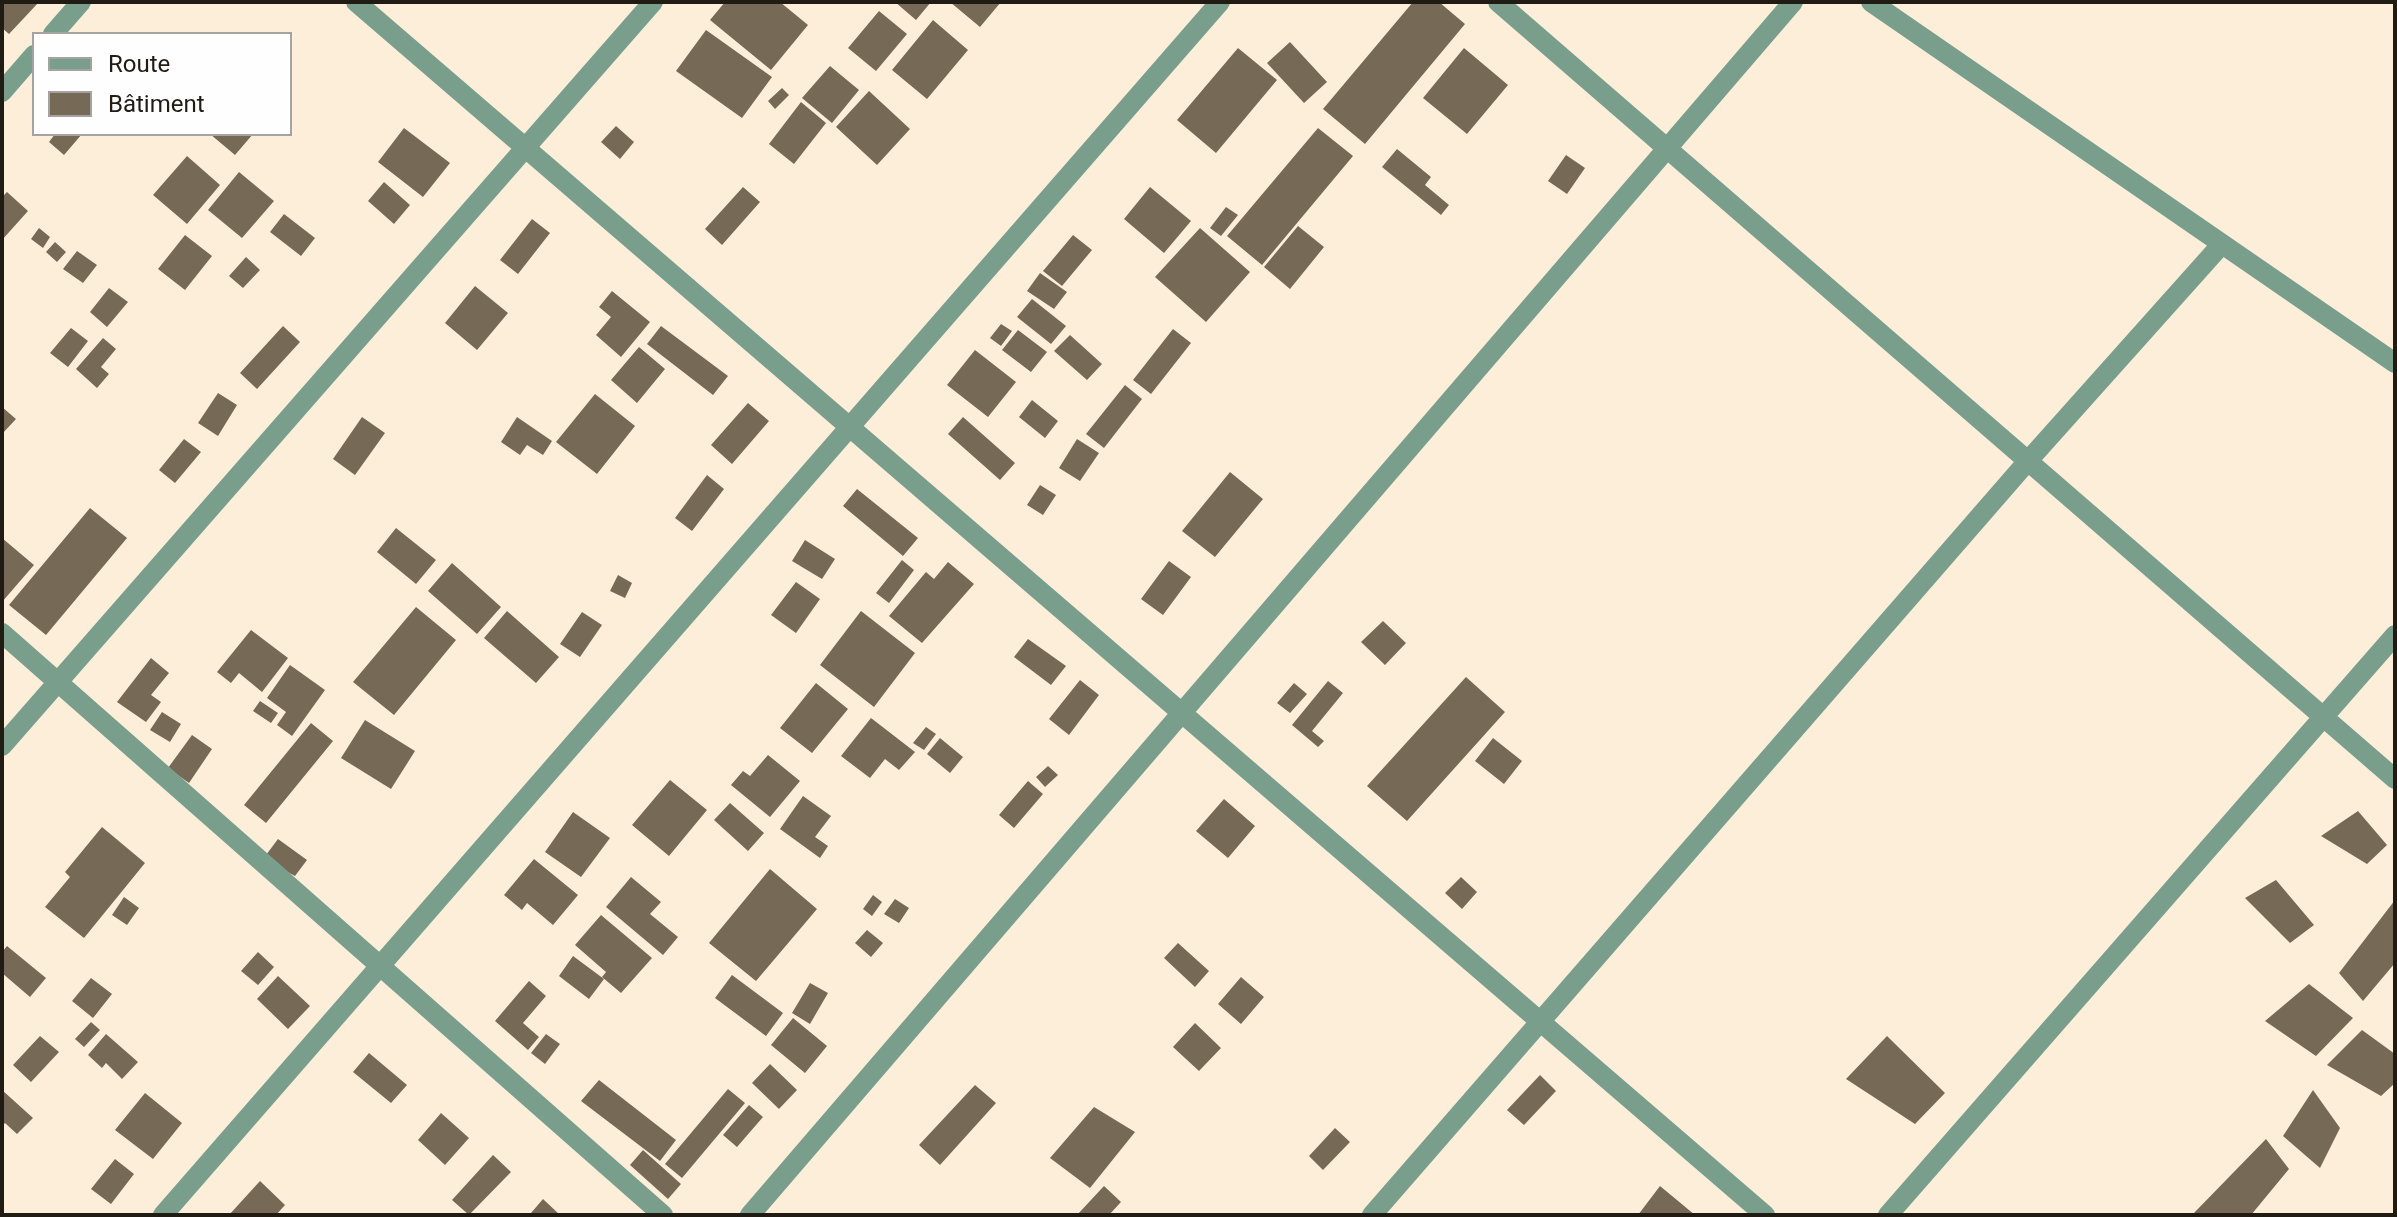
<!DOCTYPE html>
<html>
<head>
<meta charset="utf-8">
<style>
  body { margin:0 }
  #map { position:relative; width:2397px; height:1217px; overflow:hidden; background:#fdeed9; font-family:Roboto,sans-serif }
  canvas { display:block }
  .frame { position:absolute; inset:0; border:4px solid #201b13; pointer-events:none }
  .legend { position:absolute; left:32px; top:32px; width:260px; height:104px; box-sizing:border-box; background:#fefefe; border:2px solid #a5a3a0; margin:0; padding:10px 14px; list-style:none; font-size:24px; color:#201b13 }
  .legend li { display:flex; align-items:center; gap:16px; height:40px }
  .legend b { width:40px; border:2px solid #a5a3a0 }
</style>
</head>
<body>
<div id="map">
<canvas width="2397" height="1217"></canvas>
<div class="frame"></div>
<ul class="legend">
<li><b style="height:10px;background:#799f8c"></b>Route</li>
<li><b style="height:22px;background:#766956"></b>Bâtiment</li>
</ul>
</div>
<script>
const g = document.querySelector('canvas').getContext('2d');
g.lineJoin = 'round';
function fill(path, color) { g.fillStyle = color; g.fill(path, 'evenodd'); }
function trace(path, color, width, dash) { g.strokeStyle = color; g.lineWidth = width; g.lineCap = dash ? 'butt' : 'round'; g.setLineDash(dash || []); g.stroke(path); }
fill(new Path2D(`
  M2,2H39L9,34L2,28Z
  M725,2H780L808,25L771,70L710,20Z
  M895,2H931L916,20Z
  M950,2H1001L980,27Z
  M1413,2H1439L1465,24L1365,144L1323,109Z
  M879,11L907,34L876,71L848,48Z
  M933,20L968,50L927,99L892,70Z
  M706,30L772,77L742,118L676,71Z
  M1290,42L1327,82L1304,103L1267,63Z
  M1238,48L1277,80L1216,153L1177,120Z
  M1464,48L1508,85L1467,134L1423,98Z
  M830,66L859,90L832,123L802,98Z
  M782,88L789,95L775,109L768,101Z
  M869,91L910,129L877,165L836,127Z
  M801,102L826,123L794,164L769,144Z
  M616,126L634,142L620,159L601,142Z
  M404,128L450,163L423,197L378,162Z
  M1318,128L1353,156L1262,265L1227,236Z
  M55,134H82L64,155L49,142Z
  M210,134H253L235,155Z
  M1397,149L1431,177L1425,185L1449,205L1441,215L1382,167Z
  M1566,155L1585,168L1567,194L1548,181Z
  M187,156L220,185L187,224L153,195Z
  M239,172L274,201L242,238L208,210Z
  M384,182L410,205L394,224L368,201Z
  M743,187L760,202L722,245L705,229Z
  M1150,187L1191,221L1164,253L1124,219Z
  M7,192L28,211L2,240V197Z
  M1226,207L1238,215L1221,236L1210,228Z
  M284,214L315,238L301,256L270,232Z
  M532,219L550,233L518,274L500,260Z
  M1298,226L1324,247L1290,289L1264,267Z
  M39,228L50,237L43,248L31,239Z
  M1200,228L1250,272L1206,322L1155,277Z
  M185,235L212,256L185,290L158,269Z
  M1073,235L1092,250L1062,286L1043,271Z
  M55,242L66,252L57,262L46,252Z
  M77,251L97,265L83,283L63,269Z
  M246,257L260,270L243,288L229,276Z
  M1040,273L1067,292L1054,309L1027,291Z
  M475,286L508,313L477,350L445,323Z
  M109,288L128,302L107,327L90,312Z
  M612,291L650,322L621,357L596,335L611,317L599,307Z
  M1032,299L1066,326L1051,344L1017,317Z
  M1001,324L1012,331L1001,346L990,338Z
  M283,326L300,342L257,389L240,373Z
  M661,326L728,376L713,395L647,344Z
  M71,328L88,341L68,367L50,353Z
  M1173,329L1191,343L1151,394L1133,380Z
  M1018,330L1047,352L1031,372L1002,350Z
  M1070,335L1102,364L1087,380L1054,351Z
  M103,338L116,349L101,367L109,374L97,388L76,369Z
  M639,347L665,369L637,403L611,380Z
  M975,350L1016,382L988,417L947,385Z
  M1125,385L1142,399L1104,448L1086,434Z
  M218,393L237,405L218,436L198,423Z
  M595,394L635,426L597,474L556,442Z
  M1032,400L1058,421L1045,438L1019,417Z
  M748,403L769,421L732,464L711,445Z
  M2,407L16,419L2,434Z
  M362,417L385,433L355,475L333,459Z
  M517,417L552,441L543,455L527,445L520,455L501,442Z
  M963,417L1015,463L1000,480L948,434Z
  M184,439L201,452L175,483L159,470Z
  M1077,439L1099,453L1080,481L1059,468Z
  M1230,472L1263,499L1215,557L1182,531Z
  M707,475L724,489L692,531L675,518Z
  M1040,485L1056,495L1043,515L1027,505Z
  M857,489L918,538L903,556L843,506Z
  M90,508L127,538L46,635L9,605Z
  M396,528L436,560L416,584L377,552Z
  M2,538L34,565L2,602Z
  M805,540L835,559L822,579L792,561Z
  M902,560L914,570L889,603L876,593Z
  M1169,561L1191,577L1163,615L1141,599Z
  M948,562L974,584L922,643L889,616L926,572L934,579Z
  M452,563L501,607L477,634L428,591Z
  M618,575L632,583L625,598L610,591Z
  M796,582L820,599L796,633L771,615Z
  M416,607L456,640L394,715L353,682Z
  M507,611L559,657L536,683L484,638Z
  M861,611L915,653L874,707L820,665Z
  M582,612L602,625L580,657L560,644Z
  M1383,621L1406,643L1385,665L1361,642Z
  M251,630L288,658L262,692L239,673L231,683L217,672Z
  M1028,639L1066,666L1051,685L1014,657Z
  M151,658L169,673L151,695L161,702L146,722L117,702Z
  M290,665L325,690L292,736L277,725L286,712L267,698Z
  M1466,677L1505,712L1407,821L1367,786Z
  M1080,680L1099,695L1069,735L1049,719Z
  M1328,681L1343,693L1312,731L1324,741L1318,747L1292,725Z
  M816,683L848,709L812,753L780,728Z
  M1294,683L1307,694L1290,713L1277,703Z
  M260,701L278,713L271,723L253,711Z
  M162,712L181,724L170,742L150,730Z
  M871,718L915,752L899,770L885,759L870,778L841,756Z
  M365,720L415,751L391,789L341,758Z
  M311,723L333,741L266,823L244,805Z
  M926,727L936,734L924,750L913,743Z
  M192,735L212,749L189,783L168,768Z
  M940,738L963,757L950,773L927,754Z
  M1493,738L1522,761L1504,784L1475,761Z
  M768,755L800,781L770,817L731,785L743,771L750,776Z
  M1048,766L1058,775L1045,787L1036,777Z
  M670,780L707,810L669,856L632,825Z
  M1028,781L1043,794L1014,828L999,815Z
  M803,796L831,816L815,837L828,846L820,858L780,829Z
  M1224,799L1255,826L1228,858L1196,831Z
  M730,803L764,833L748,851L714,820Z
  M2358,811L2387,845L2367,864L2321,836Z
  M573,812L610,838L581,877L545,852Z
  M102,827L145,863L84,938L45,907L70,877L65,872Z
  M278,839L307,860L295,876L263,859Z
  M534,859L578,895L553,925L527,903L522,910L504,895Z
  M770,869L817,909L756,981L709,943Z
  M631,877L661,902L650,914L678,937L663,955L606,907Z
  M1461,877L1477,892L1462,909L1445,893Z
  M2276,880L2314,925L2290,943L2245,898Z
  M873,895L882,902L872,916L863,909Z
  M124,897L139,908L127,925L112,915Z
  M895,899L909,908L899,923L884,914Z
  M2395,900V963L2363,1001L2339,973Z
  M601,915L652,958L621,993L602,977L606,972L575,945Z
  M867,930L883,943L871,957L855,943Z
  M1178,943L1209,971L1195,987L1164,958Z
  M7,946L46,978L30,997L2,973V952Z
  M258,952L274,967L258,985L241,971Z
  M573,956L604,979L589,999L559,976Z
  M732,975L783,1013L766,1036L715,998Z
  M278,976L310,1006L288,1029L257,999Z
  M1241,977L1264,997L1241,1024L1218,1004Z
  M91,978L112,994L93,1018L72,1001Z
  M529,981L546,996L523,1023L539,1037L528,1050L495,1021Z
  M810,983L828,993L810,1024L792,1013Z
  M2309,984L2353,1018L2316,1056L2265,1021Z
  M793,1018L827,1046L805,1073L771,1045Z
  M91,1022L100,1030L84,1047L75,1039Z
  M1195,1023L1221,1048L1199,1071L1173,1047Z
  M2362,1030L2395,1054V1083L2381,1096L2327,1065Z
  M106,1034L138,1062L122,1079L106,1063L102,1068L88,1055Z
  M546,1034L560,1044L545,1064L531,1053Z
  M40,1036L59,1052L31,1082L13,1065Z
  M1887,1036L1945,1093L1915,1124L1846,1079Z
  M369,1053L407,1085L391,1103L353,1072Z
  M770,1064L797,1090L779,1109L752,1083Z
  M1540,1075L1556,1091L1524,1125L1507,1110Z
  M599,1080L676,1140L660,1161L581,1101Z
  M975,1085L996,1103L940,1165L919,1145Z
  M728,1089L745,1103L682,1178L665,1164Z
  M2,1090L33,1118L17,1134L5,1123L2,1126Z
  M2313,1090L2340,1128L2320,1168L2283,1136Z
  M145,1093L182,1123L153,1159L115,1130Z
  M749,1105L763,1117L737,1147L723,1135Z
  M1094,1107L1135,1132L1090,1188L1050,1158Z
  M441,1113L469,1138L445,1165L418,1140Z
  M1335,1128L1350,1142L1323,1170L1309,1156Z
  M2266,1139L2289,1169L2251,1215H2192Z
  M643,1150L681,1184L668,1199L630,1165Z
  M493,1155L511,1172L469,1215L452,1200Z
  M115,1159L134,1174L111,1204L91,1189Z
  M260,1181L285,1205L276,1215H229Z
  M1104,1186L1121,1202L1109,1215H1077Z
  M1660,1186L1695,1215H1638Z
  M543,1199L560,1215H533L531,1213Z`), '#766956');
trace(new Path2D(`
  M356,2L1765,1215
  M1498,2L2395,779
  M1871,2L2395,363
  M53,34L81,2
  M2,92L34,55
  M2,633L663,1215
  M2,746L653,2
  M163,1215L1220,2
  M750,1215L1793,2
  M1372,1215L2027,462L2221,245
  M1888,1215L2395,635`), '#799f8c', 20);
</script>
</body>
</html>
